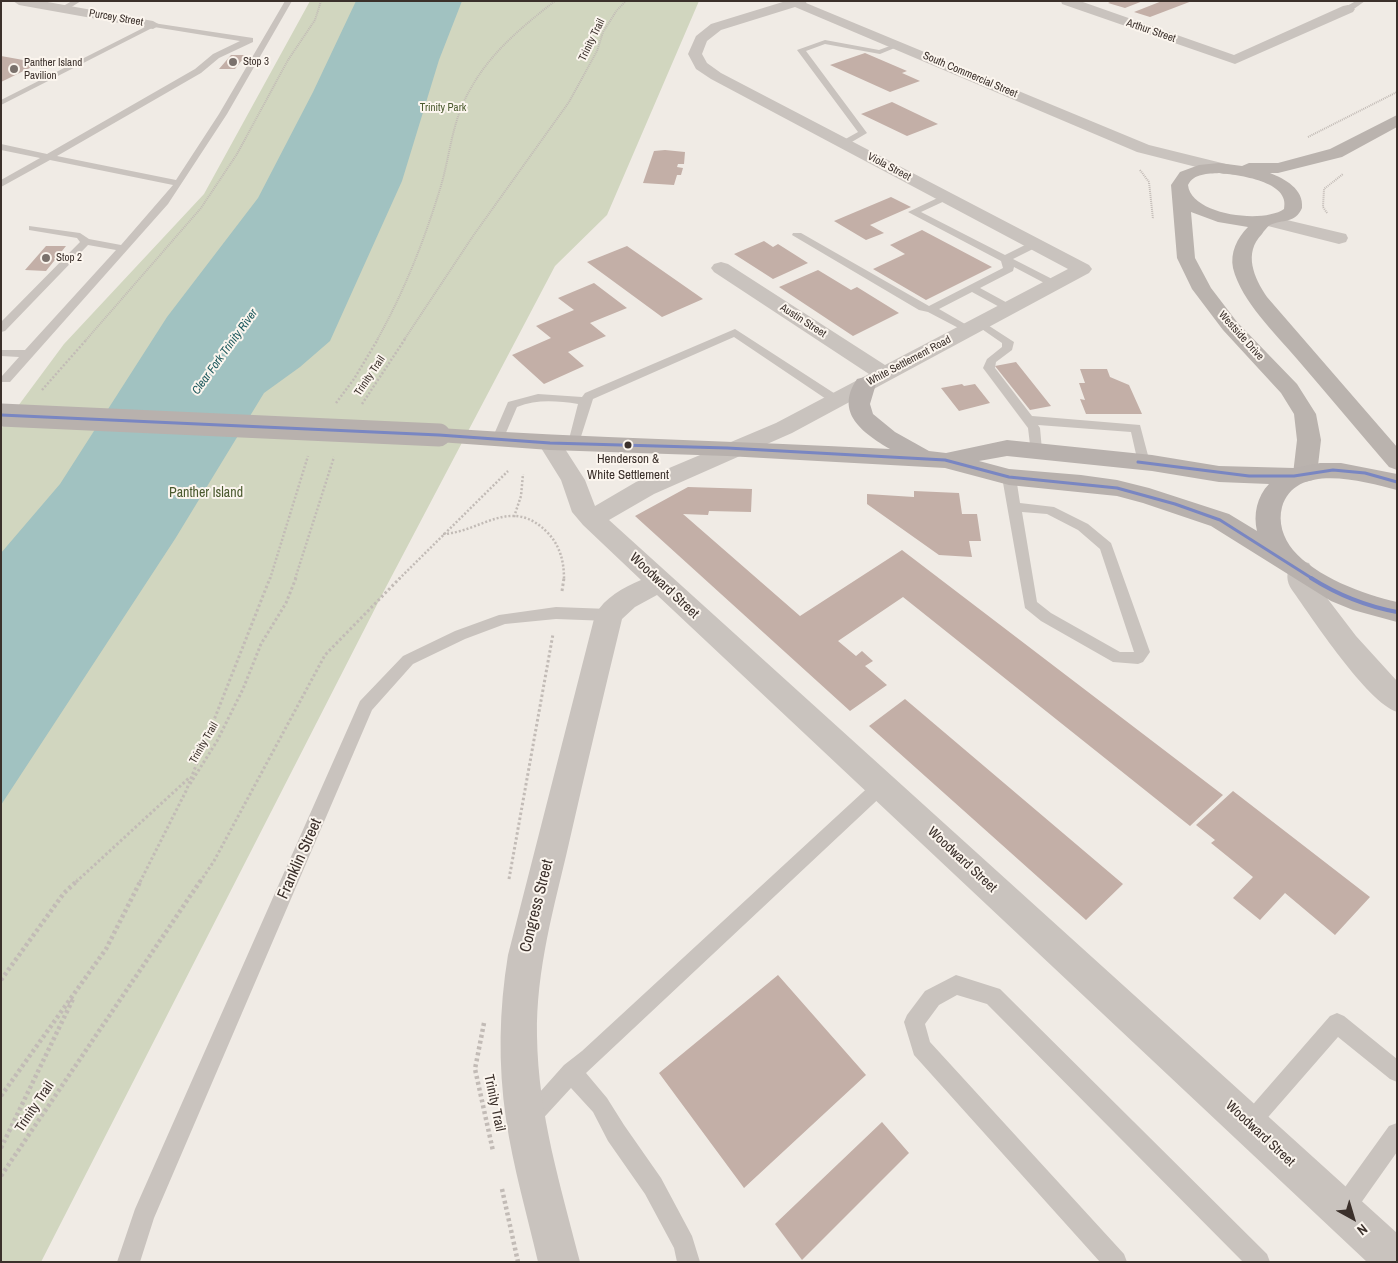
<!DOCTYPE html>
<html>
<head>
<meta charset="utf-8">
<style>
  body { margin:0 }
  #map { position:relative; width:1398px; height:1263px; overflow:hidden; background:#f0ebe5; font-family:"Archivo Narrow",sans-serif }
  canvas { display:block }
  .frame { position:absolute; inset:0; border:2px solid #3b302b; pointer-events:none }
  .north { position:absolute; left:1328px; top:1193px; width:50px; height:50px; -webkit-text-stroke:4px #fbf5ee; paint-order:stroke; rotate:141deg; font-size:14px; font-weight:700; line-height:20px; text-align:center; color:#3b302b }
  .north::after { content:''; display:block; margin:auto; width:18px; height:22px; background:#3b302b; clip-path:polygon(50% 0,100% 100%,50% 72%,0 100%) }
</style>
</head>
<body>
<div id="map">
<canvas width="1398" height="1263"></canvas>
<div class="frame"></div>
<div class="north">N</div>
</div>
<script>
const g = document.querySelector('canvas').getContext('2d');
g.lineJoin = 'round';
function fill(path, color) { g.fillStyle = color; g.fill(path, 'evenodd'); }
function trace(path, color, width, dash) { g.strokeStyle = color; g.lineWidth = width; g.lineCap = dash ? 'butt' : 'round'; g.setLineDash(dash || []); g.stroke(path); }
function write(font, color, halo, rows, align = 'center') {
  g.font = font + ' "Archivo Narrow",sans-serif'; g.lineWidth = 4; g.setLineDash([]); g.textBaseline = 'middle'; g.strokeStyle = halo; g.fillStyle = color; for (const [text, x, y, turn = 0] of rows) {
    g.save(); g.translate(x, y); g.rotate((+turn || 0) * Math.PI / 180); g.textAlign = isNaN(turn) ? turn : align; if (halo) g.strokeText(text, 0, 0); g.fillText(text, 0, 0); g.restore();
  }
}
fill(new Path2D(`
  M310,1H699L607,215L555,266L386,587L41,1262H1V429L64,344L204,194Z`), '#d1d6bf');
fill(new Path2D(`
  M356,1H462L439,60L402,181L330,341L300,367L264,393L175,539L1,805V553L60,484L167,317L258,198L313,92Z`), '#a1c2c1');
fill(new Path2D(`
  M1112,1H1143L1125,8L1108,3Z
  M1162,1H1192L1150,17L1134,12Z
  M865,53L907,71L902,73L920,81L890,92L830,65Z
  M231,55H246L235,69H219Z
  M1,56L40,63L1,82Z
  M892,102L938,124L907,136L861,114Z
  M665,150L685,152L684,164H678L677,167L683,168L681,175H677L674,185L643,183L654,151Z
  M891,197L911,207L870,225L884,233L866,240L834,221Z
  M922,230L992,267L926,300L873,269L905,254L890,245Z
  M764,241L773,247L778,244L808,263L773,279L734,254Z
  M46,246H66L46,271L25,270Z
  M627,246L703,299L662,317L587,262Z
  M818,270L851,290L857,287L899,313L853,336L779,287Z
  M594,283L627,308L590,323L606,336L568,352L584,366L544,384L512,355L551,338L536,326L574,310L558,298Z
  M1016,362L1051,406L1030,410L995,366Z
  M1080,369H1107L1110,377L1129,385L1142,414H1086L1080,399L1085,400L1079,383H1085Z
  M962,384L964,386L975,384L990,403L959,411L941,388Z
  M688,487L752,489L751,512L709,511L708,515L683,514L800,616L902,550L1223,795L1190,826L903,597L838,641L856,656L862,651L873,661L865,666L887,685L850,711L635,516Z
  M914,491L959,493L962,514H977L981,541H969L972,557L939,555L867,504V494L914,497Z
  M905,699L1123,884L1086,920L869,726Z
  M1233,791L1370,897L1335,935L1285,893L1260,920L1233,898L1253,877L1211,843L1215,840L1196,825Z
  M778,975L866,1075L744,1188L659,1073Z
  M882,1122L909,1153L802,1260L775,1224Z`), '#c3afa7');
trace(new Path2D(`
  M1308,137L1397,92
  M1140,170L1149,182L1153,219
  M1327,213L1323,207L1324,189L1343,174
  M86,340L201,208L237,154L288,60L315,20L321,1
  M377,340C404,292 424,241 440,189C451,153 451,122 471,88C491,52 523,26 555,1
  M404,340L473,236L569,102L597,51L603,32L617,10L626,1`), '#c2bbb6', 2, [1, 1]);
trace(new Path2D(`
  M42,390L87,339
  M336,403L354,379L378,339
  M362,404L405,339
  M514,517L521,496L523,474
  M443,534C482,532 511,495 548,533C560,546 564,561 564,579
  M270,579L308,456
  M295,579L334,457
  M399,579L508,471`), '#c2bbb6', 2.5, [2, 2]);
trace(new Path2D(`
  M562,591L564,578
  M190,784L217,741L243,689L261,644L286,603L296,578
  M509,879L553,634
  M76,882L189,778
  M140,882L186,791L270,578
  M200,882L214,861L325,655L400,578`), '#c2bbb6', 3, [2.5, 2.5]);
trace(new Path2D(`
  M1,980L64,893L78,880
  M484,1023L475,1069L493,1151
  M1,1096L106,949L141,880
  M1,1148L73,999
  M1,1176L201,880
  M502,1189L518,1262`), '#c2bbb6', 4.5, [3, 3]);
fill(new Path2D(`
  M72,1H81L65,11L58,9Z
  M285,1H292L227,114L168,204L10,382H2V376L19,357L1,356V350H25L116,250L88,245L5,331L1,332V322L80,242L77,238L29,230V226L80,233L89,239L121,245L173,185L50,160L1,187V180L40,158L1,150V144L47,154L195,69L213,54L240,41L154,27L1,105V100L153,23L253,38V42L219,58L201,73L57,156L176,180L219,114Z
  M1356,1H1365L1351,11H1345V7Z
  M825,40L879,50L898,43L902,45L880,54L825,44L806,51L867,133L845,146L841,143L842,141L858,132L797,50Z
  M946,194L949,195V199L921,212L1005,255L1031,242H1039V246L1013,259L1058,282L1059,284L1058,286H1050L1014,267L1013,271L980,288L1013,306L1014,308L1013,310H1005L972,292L939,309L972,328L974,330L968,333L928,312L919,310L792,235L793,233H801L929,306L1003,268L1001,261L908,212Z
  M980,320L1014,342L1012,350L996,362L995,368L1032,416L1140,425L1150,463L1149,466L1144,467L1138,463L1131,432L1038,425L1040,428L1042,450L1041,453H1031L1028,428L983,368L987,359L1002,347V343L976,325L974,323L976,321Z
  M735,329L840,397L842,400L840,403H832L734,337L593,399L578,446L574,447L568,443L578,404C557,401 537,399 517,407L502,442L498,443L492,439L508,402L538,394L582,397L585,393Z
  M1009,473L1014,474L1016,477L1020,503L1054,507L1088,524L1111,543L1150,652L1143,662L1138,664L1113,662L1041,621L1025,608L1002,477L1004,474ZM1022,512L1047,514L1078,530L1100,549L1134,652H1120L1051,613L1037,602Z
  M556,607L609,609L614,611L616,615L614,619L609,621L556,619L505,624L465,639L413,664L372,710L154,1218L140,1262H117L135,1209L360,701L403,656L455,631L499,615Z
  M881,779L887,781L889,786L887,791L586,1073L607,1098L624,1125L661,1178L692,1236L700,1262H677L674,1248L645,1194L608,1141L593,1112L571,1088L537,1125L530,1129L523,1125L519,1118L523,1111L564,1065L582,1051L875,781Z
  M956,975L1000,989L1267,1254L1270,1262H1243L987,1004L957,995L939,1005L925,1024L930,1042L1124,1254L1127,1262H1100L914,1055L904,1022L907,1015L925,991Z
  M1337,1013L1344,1016L1397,1059V1082L1390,1079L1338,1037L1256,1131L1249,1135L1242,1131L1238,1124L1242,1117L1330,1016Z
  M1397,1123V1152L1351,1217L1343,1220L1335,1217L1332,1209L1335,1201L1389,1126Z`), '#c9c3be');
fill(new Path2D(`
  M13,1H42L153,21L160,25L153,29L19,5Z
  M786,1H807L806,3L1149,145L1230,165L1232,169L1230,173L1224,174L1137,152L795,7L721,30L707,41L702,54L707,63L721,73L1089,265L1092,269L1089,273L792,433L654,494L609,520L1397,1233V1262H1367L657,595L635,607L622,619C604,693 586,768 569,843C554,908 536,969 537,1036C538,1114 561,1187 580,1262H538C527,1214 513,1167 506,1119C498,1064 499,1010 508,955L595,615C605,597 623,588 641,580L583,525L572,512L561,480L538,443L542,438L550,436L558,438L585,480L595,506L636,482L776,423L869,374L714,272L711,268L714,264L721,262L728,264L885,365L1068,269L711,79L696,69L688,54L696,36L711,24Z
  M1061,1H1080L1234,55L1343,6L1348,5L1355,9L1353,12L1235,64L1062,4Z
  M1270,216L1346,234L1348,238L1346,242L1339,244L1264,225L1261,221L1264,217Z
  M1300,561L1309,563L1313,570L1314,581L1356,636L1397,681V712C1367,702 1312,618 1292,590C1286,581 1286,573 1291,563Z`), '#c9c3be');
fill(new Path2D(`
  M1397,115V127L1342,157L1278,173H1270C1285,179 1304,189 1302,208C1295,224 1283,219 1270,225C1267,227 1264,231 1262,234C1243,253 1254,278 1267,297L1397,447V470L1389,467C1358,431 1328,395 1297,359C1276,334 1241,301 1233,268C1230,253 1237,238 1248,227L1218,222L1191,212L1195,258L1211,288L1237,322L1297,384L1316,414L1321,440L1317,474L1313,480L1305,482L1297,480L1293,474L1297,440L1294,414L1281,393L1223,330L1192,289L1177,258L1171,185L1180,172L1199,165L1219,163L1242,166L1249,163H1278L1330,149ZM1219,173C1238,175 1291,181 1284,209C1263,224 1191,215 1188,185C1194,173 1208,174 1219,173Z`), '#bab3ae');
fill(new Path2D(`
  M865,377L873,379L876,384L870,404L873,414L895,432L929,451L946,453L1007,440L1152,455L1219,466L1294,468L1320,463H1341L1397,474V490C1363,481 1295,462 1282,507C1278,522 1283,538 1293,550C1315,576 1364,595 1397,602V622L1353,610L1331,601L1211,526L1143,503L1117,496L1009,485L945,468L727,456L550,450L439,442L431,440L428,435L431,430L439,428C589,438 740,441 890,449C863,433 834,413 857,379ZM1007,456L1152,471L1219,482L1269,484C1257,496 1253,515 1257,531L1229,514L1149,488L1117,480L1081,475L1009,469L979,461Z`), '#b8b1ad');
trace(new Path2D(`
  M1,415L439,435`), '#b8b1ad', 23);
trace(new Path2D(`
  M1,415L439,435L550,443L727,448L945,460L1009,477L1117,488L1175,504L1220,520L1313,579
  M1138,462L1249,476H1294L1333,470L1365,473L1397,482`), '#7986c2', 3);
trace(new Path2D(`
  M1311,578C1338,595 1365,606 1397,612`), '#7986c2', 4);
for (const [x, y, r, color] of [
  [233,62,5,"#7a716c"],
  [14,69,5,"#7a716c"],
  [46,258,5,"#7a716c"],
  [628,445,4.5,"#3b302b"]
]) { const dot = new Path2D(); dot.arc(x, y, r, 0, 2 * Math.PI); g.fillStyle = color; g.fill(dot); trace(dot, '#fbf5ee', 2); }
write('11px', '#3b302b', '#fbf5ee', [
  ["Purcey Street",116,18,10],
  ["Arthur Street",1151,31,19],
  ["Trinity Trail",592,40,-64],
  ["South Commercial Street",970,75,23],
  ["Viola Street",889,167,28],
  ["Austin Street",803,321,33],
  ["Westside Drive",1241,336,48],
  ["White Settlement Road",909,361,-28],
  ["Trinity Trail",370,376,-56],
  ["Trinity Trail",204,743,-60]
]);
write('11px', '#3b302b', '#fbf5ee', [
  ["Stop 3",243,62],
  ["Panther Island",24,63],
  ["Pavilion",24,76],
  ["Stop 2",56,258]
], 'left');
write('11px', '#4a5a2e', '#fbf5ee', [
  ["Trinity Park",443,108]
]);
write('italic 12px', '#1f5a5e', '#fbf5ee', [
  ["Clear Fork Trinity River",225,352,-54]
]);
write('13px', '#3b302b', '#fbf5ee', [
  ["Henderson &",628,460],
  ["White Settlement",628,476]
]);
write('14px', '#4a5a2e', '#fbf5ee', [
  ["Panther Island",206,493]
]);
write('14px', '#3b302b', '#fbf5ee', [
  ["Woodward Street",664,586,43],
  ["Woodward Street",962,860,43],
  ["Trinity Trail",494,1103,78],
  ["Trinity Trail",35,1107,-56],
  ["Woodward Street",1260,1134,43]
]);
write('16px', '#3b302b', '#fbf5ee', [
  ["Franklin Street",300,859,-66],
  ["Congress Street",537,906,-76]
]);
</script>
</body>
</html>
